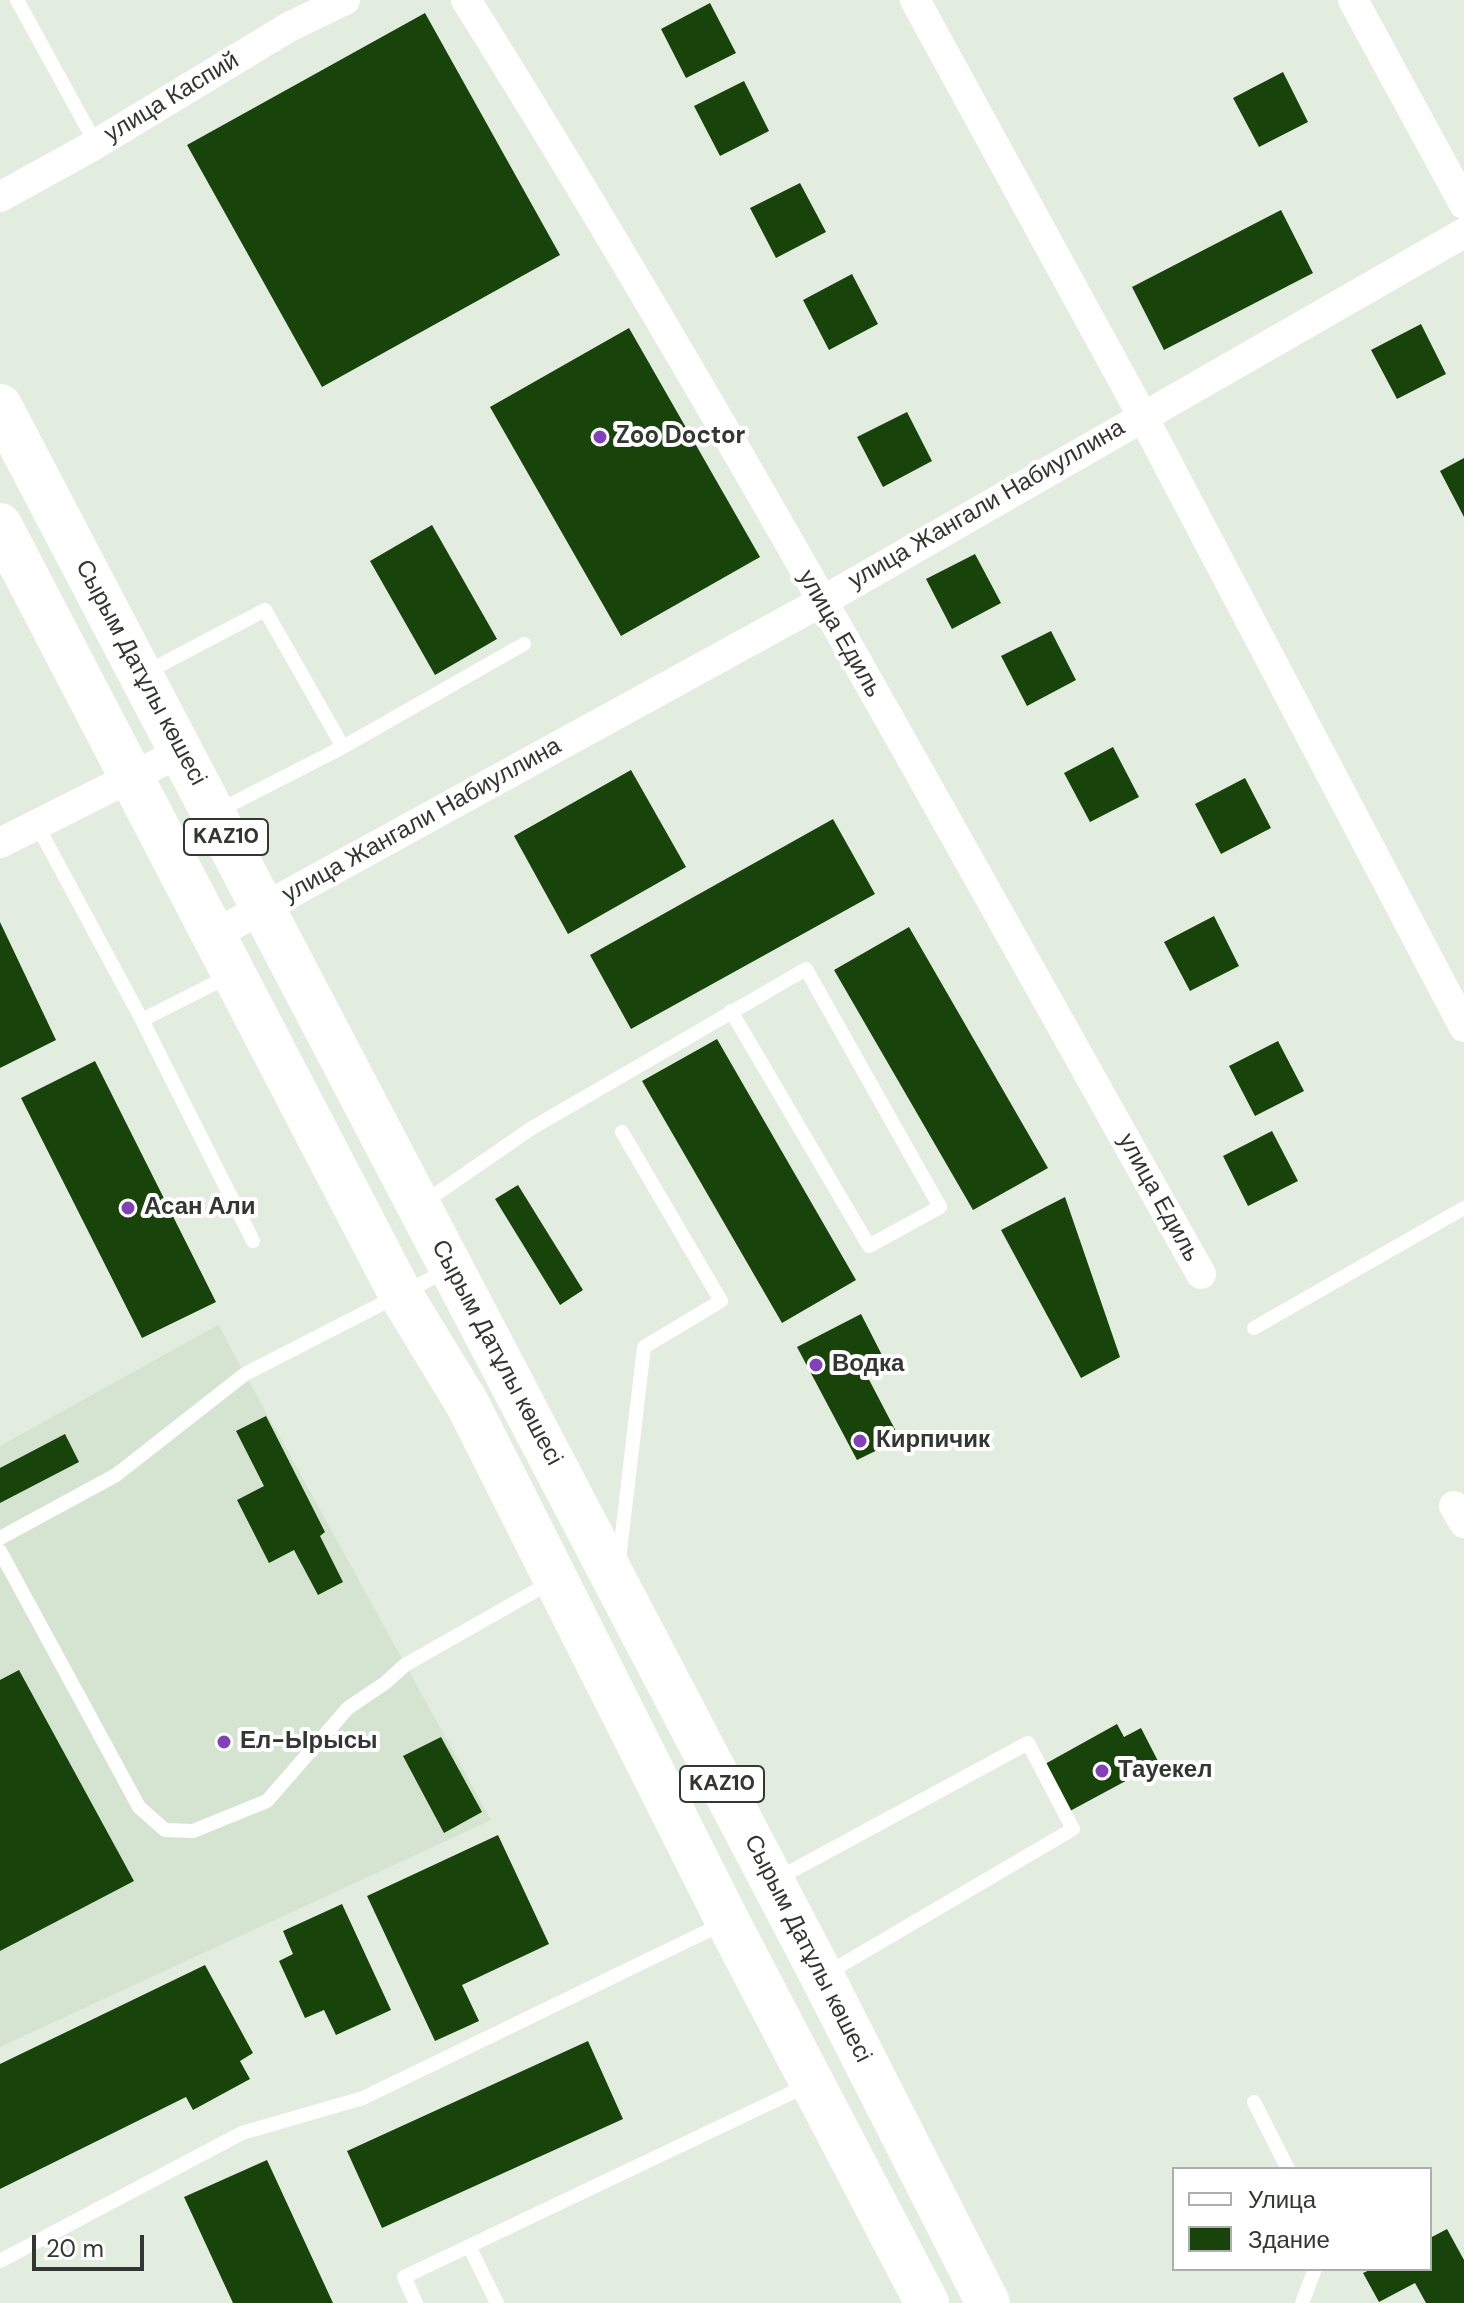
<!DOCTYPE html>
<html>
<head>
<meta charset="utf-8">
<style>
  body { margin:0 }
  #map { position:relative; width:1464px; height:2303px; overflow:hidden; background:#e2eddf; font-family:"DM Sans",sans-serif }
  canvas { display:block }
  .legend { position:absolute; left:1172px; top:2167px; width:260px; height:104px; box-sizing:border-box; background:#fff; border:2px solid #adafad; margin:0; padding:10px 14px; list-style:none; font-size:24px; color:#323731 }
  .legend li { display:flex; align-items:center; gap:16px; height:40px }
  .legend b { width:40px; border:2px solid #adafad }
  .scale { position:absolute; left:32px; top:2235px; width:112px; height:36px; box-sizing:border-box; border:4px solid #323731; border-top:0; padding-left:10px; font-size:24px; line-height:28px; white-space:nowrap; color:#323731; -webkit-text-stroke:6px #fff; paint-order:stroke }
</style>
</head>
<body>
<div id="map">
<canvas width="1464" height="2303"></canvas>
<ul class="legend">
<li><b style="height:10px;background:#fff"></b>Улица</li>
<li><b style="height:22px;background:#18440c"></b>Здание</li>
</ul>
<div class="scale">20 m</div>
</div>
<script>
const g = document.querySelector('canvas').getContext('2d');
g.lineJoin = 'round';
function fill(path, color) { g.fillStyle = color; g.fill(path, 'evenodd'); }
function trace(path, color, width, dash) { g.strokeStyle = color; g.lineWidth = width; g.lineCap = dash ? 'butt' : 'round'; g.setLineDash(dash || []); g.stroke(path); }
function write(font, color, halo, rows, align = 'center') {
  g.font = font + ' "DM Sans",sans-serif'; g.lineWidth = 8; g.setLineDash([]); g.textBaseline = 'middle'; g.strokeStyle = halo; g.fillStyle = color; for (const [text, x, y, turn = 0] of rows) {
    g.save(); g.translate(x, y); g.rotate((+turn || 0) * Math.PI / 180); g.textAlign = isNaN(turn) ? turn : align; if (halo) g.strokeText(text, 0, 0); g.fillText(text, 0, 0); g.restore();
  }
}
fill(new Path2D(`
  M218,1325L491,1820L0,2047V1446Z`), '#d4e4d0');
fill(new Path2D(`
  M710,3L736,53L686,78L661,29Z
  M425,13L560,255L322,387L187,145Z
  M1283,72L1308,122L1259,147L1233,98Z
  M744,81L769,131L720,156L694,106Z
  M800,183L826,232L776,258L750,208Z
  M1281,210L1313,273L1164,350L1132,287Z
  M852,274L878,324L829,350L803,300Z
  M1421,324L1446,374L1397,399L1371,350Z
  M629,328L760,557L621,636L490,407Z
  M907,412L932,461L883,487L857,437Z
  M1464,458V517L1440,471Z
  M432,525L497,639L435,675L370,561Z
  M975,554L1001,603L952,629L926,579Z
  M1051,631L1076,680L1027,706L1001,656Z
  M1113,747L1139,797L1090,822L1064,773Z
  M631,770L686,867L568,934L514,836Z
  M1245,778L1271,828L1221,854L1195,804Z
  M833,819L875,894L631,1029L590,955Z
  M1214,916L1239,966L1190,991L1164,942Z
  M0,922L56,1040L0,1068Z
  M909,927L1048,1168L973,1210L834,970Z
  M717,1039L856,1280L782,1323L642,1081Z
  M1278,1041L1304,1091L1255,1116L1229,1066Z
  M95,1061L216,1302L142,1338L21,1098Z
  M1272,1131L1298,1181L1248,1206L1223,1156Z
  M518,1185L583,1290L560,1305L495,1199Z
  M1065,1197L1120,1357L1081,1378L1001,1230Z
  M861,1314L884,1359L864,1370L900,1439L857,1460L797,1347Z
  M266,1416L325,1532L320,1536L343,1582L318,1595L294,1550L269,1563L237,1500L264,1486L236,1431Z
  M65,1434L79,1462L0,1503V1468Z
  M19,1670L134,1881L0,1951V1680Z
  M1117,1724L1124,1737L1141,1728L1159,1763L1070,1811L1045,1764Z
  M441,1737L482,1812L444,1833L403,1756Z
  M498,1835L549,1944L462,1985L479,2021L435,2041L367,1896Z
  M342,1904L391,2010L336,2035L324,2010L305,2018L279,1961L293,1954L283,1931Z
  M205,1965L253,2053L240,2061L250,2079L193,2110L186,2097L0,2189V2064Z
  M588,2041L623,2119L382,2228L347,2151Z
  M267,2160L333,2303H233L184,2197Z
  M1447,2229L1464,2260V2303H1426L1415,2283L1379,2302L1363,2273L1372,2269H1430V2238Z`), '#18440c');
trace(new Path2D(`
  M17,0L96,144
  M145,673L265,610L343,747L218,811
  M343,747L524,644
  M37,825L142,1020
  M231,975L142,1020L253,1241
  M423,1203L532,1128L806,969L940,1207L869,1246L731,1011
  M1254,1328L1464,1208
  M0,1538L116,1475L245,1374L448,1270
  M0,1551L139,1807L165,1830L193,1831L267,1801L348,1708L385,1683L405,1665L551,1582
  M619,1560L644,1347L721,1301L622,1132
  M775,1880L1028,1743L1073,1829L826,1974
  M1254,2102L1288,2169
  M469,2246L497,2303
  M0,2261L242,2133L363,2098L724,1923
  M416,2303L404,2277L808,2085
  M1302,2303L1315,2269`), '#fff', 14);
trace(new Path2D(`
  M466,0C726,415 960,847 1201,1274
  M915,0L1142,415L1464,1027
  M1353,0L1464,204
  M0,197L96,144L289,27L345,0
  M0,843L181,752
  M214,935L821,602L1464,233
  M1454,1506L1464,1523`), '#fff', 30);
trace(new Path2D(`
  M0,406L822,1976L988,2303
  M0,525L401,1295L468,1405L727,1920L927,2303`), '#fff', 44);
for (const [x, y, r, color] of [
  [600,437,8,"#8242b6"],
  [128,1208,8,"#8242b6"],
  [816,1365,8,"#8242b6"],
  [860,1441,8,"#8242b6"],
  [224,1742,8,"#8242b6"],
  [1102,1771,8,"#8242b6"]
]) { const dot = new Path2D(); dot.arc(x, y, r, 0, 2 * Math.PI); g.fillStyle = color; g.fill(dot); trace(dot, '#fff', 3); }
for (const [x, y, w] of [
  [226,837,84],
  [722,1784,84]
]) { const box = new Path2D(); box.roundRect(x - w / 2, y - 18, w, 36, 6); g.fillStyle = '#fff'; g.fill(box); trace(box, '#323731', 2); }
write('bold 22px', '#323731', null, [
  ["KAZ10",226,837],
  ["KAZ10",722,1784]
]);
write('24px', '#323731', '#fff', [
  ["улица Каспий",172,98,-31],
  ["улица Жангали Набиуллина",987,505,-30],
  ["улица Едиль",839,634,60],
  ["Сырым Датұлы көшесі",140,673,62],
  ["улица Жангали Набиуллина",422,821,-29],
  ["улица Едиль",1158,1198,61],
  ["Сырым Датұлы көшесі",496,1353,62],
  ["Сырым Датұлы көшесі",807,1949,63]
]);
write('bold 24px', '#323731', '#fff', [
  ["Zoo Doctor",616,437],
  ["Асан Али",144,1208],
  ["Водка",832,1365],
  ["Кирпичик",876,1441],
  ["Ел-Ырысы",240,1742],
  ["Тауекел",1118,1771]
], 'left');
</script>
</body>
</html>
